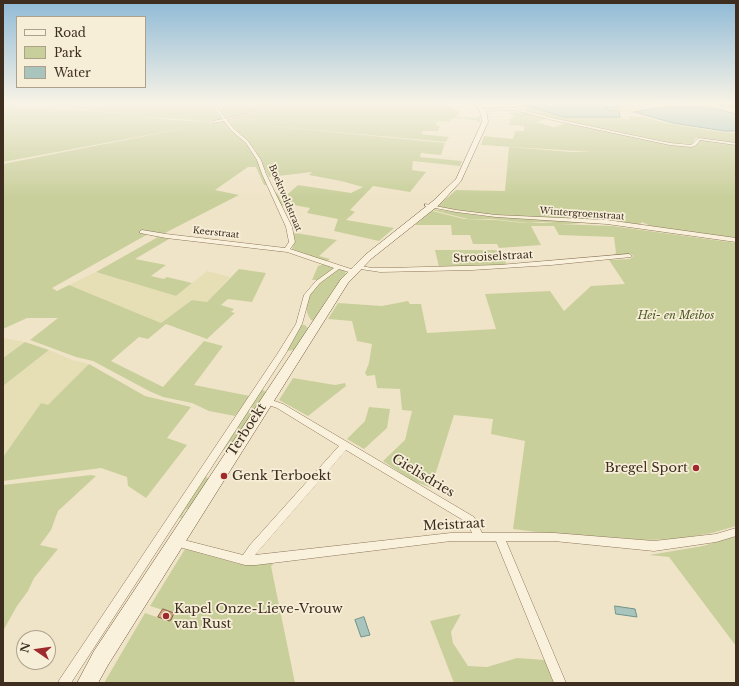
<!DOCTYPE html>
<html>
<head>
<meta charset="utf-8">
<style>
  body { margin:0 }
  #map { position:relative; width:739px; height:686px; overflow:hidden; background:#f0e4c8; font-family:"Libre Baskerville",serif }
  canvas { display:block }
  .frame { position:absolute; inset:0; border:4px solid #3d2e20; pointer-events:none }
  .legend { position:absolute; left:16px; top:16px; width:130px; height:72px; box-sizing:border-box; background:#f7eed8; border:1px solid #ada18e; margin:0; padding:5px 7px; list-style:none; font-size:12px; color:#3d2e20 }
  .legend li { display:flex; align-items:center; gap:8px; height:20px }
  .legend b { width:20px; border:1px solid #ada18e }
  .north { position:absolute; left:16px; top:630px; width:40px; height:40px; box-sizing:border-box; background:#f7eed8; border:1px solid #ada18e; border-radius:50%; rotate:283deg; font-size:11px; font-weight:700; line-height:16px; text-align:center; color:#3d2e20 }
  .north::after { content:''; display:block; margin:auto; width:14px; height:18px; background:#9e2a2b; clip-path:polygon(50% 0,100% 100%,50% 72%,0 100%) }
</style>
</head>
<body>
<div id="map">
<canvas width="739" height="686"></canvas>
<div class="frame"></div>
<ul class="legend">
<li><b style="height:5px;background:#faf1dc"></b>Road</li>
<li><b style="height:11px;background:#c9cf9b"></b>Park</li>
<li><b style="height:11px;background:#a9c4bc"></b>Water</li>
</ul>
<div class="north">N</div>
</div>
<script>
const g = document.querySelector('canvas').getContext('2d');
g.lineJoin = 'round';
function fill(path, color) { g.fillStyle = color; g.fill(path, 'evenodd'); }
function trace(path, color, width, dash) { g.strokeStyle = color; g.lineWidth = width; g.lineCap = dash ? 'butt' : 'round'; g.setLineDash(dash || []); g.stroke(path); }
function write(font, color, halo, rows, align = 'center') {
  g.font = font + ' "Libre Baskerville",serif'; g.lineWidth = 3.5; g.setLineDash([]); g.textBaseline = 'middle'; g.strokeStyle = halo; g.fillStyle = color; for (const [text, x, y, turn = 0] of rows) {
    g.save(); g.translate(x, y); g.rotate((+turn || 0) * Math.PI / 180); g.textAlign = isNaN(turn) ? turn : align; if (halo) g.strokeText(text, 0, 0); g.fillText(text, 0, 0); g.restore();
  }
}
fill(new Path2D(`
  M207,271L230,277L207,302L192,300L161,323L69,285L96,272L176,296Z
  M3,338L25,342L3,358Z
  M49,350L72,360L89,364L48,406L41,403L3,457V386Z`), '#e6deb5');
fill(new Path2D(`
  M3,102H291L217,122L149,117L120,113Z
  M295,102H440L458,111L460,110L457,117L478,118V116H480V123L475,120L452,118L450,122L438,121L435,125L440,126L438,131H423L421,134L449,137L446,142L239,123L445,143L441,155L421,153L420,157L462,161L460,166L413,161L412,170L426,172L410,192L373,186L350,210L355,212L346,220L394,228L379,241L334,231L338,219L307,213L310,208L288,204L281,206L275,194L277,193L281,200L298,185L351,193L363,187L341,181L309,175L312,172L269,177L255,150L229,123L233,122L227,121Z
  M510,102H516L564,117H620L628,120L630,116L643,117L666,123L720,132L736,133V163H735L736,164V239L653,227L642,222L639,225L604,221L598,217H594L593,219L589,220L479,214L448,209L438,206L456,190L505,191L509,147L572,152H592L481,145L484,136L513,139L515,131H524V126L509,125L511,120H508L516,116L507,113L524,112L547,118L536,122L554,127L566,123L675,145L696,146L700,139L696,138L692,144L670,143L544,116L530,112Z
  M623,102H663C649,107 638,109 624,104Z
  M674,102H736V109Z
  M3,104L117,113L170,120L213,122L209,124L224,121L247,144L257,159L267,185H264L256,167H248L215,190L239,195L163,234L141,233L148,234L52,288L57,291L69,285L161,323L192,300L207,302L239,269L266,273L252,302L228,299L221,305L234,309L231,312L235,313L207,339L166,324L148,339L139,337L111,361L163,387L204,341L223,346L194,385L250,396L235,416L209,411L192,403L163,397L149,391L93,361L76,357L30,340L58,318H27L3,329V164L196,126L3,162Z
  M433,209L483,216L610,223L736,241L607,224L581,223L569,224H558L612,226L736,243V526L712,533L677,539L645,540L536,532L513,529L525,441L491,434L493,419L454,415L431,488L411,480L383,461L405,440L412,411L402,410L400,389L377,388L375,375L367,376L365,373L369,363L372,344L357,341L352,321L328,319L338,303L382,306L408,301L410,304H421L427,333L496,329L485,294L550,291L564,311L591,286L625,284L609,260L630,259L633,256L631,254L613,255L616,253L614,237L559,235L554,226H531L541,245L499,248L497,244H473L470,235H452L451,225H415L432,211L464,219L496,220L524,223H555L542,222L528,223L493,219H468L432,210Z
  M296,233L337,240L319,256L330,259L326,262L292,249L294,243L293,234Z
  M158,237L169,239L135,259L166,265L151,276L164,279L167,277L192,283L176,296L96,272Z
  M435,250H500L507,265L439,267Z
  M324,264L334,268L319,280H312L318,266Z
  M339,269L345,271L346,275L333,290L313,321L311,320C299,303 313,288 326,278C330,275 334,271 339,269Z
  M301,325H305L308,328L294,350L286,351Z
  M25,342L49,350L3,386V358Z
  M89,364L145,396L191,407L167,438L187,445L146,498L128,486L127,477L101,468L3,481V457L41,403L48,405Z
  M293,378L335,385L345,383L346,386L308,416L279,400Z
  M261,389L266,392L230,448L221,451Z
  M369,407L390,409L387,428L364,449L347,439L365,421Z
  M91,475L96,476L58,511L51,530L40,545L58,549L34,578L28,591L17,606L3,631V485Z
  M205,476L209,479L190,510L186,509L182,516L185,517L178,518Z
  M736,536V646L669,557L649,555L703,546Z
  M185,549L239,564L272,563L273,565L271,566L295,683H104L145,613L168,621L171,619L173,613L150,606Z
  M461,614L451,632L453,643L468,666L487,667L517,658L545,660L555,683H454L430,621Z`), '#c9cf9b');
fill(new Path2D(`
  M623,103L633,107H652L633,111L635,113L611,111L605,108L621,106Z`), '#ecd9a5');
const water = new Path2D(`
  M516,102H623V103L620,107L605,109L611,111L619,110L620,117H564Z
  M671,106L711,107L736,114V131H724L673,123L634,112Z
  M615,606L635,609L637,617L616,614Z
  M364,617L370,635L361,637L355,620Z`);
fill(water, '#a9c4bc');
trace(water, '#6f938a', 1);
const building = new Path2D(`
  M163,609L174,613L171,620L169,621L158,617Z`);
fill(building, '#cf9f7d');
trace(building, '#8d5f41', 1);
const street = new Path2D(`
  M210,102H213L226,119L289,102H294L227,120L234,129L248,141L261,160L266,174L292,227L295,242L290,249L354,270L355,271L352,273L339,269L320,283L310,295L302,324L286,353L71,683H58L60,679L278,353L296,324L304,295L316,281L334,268L287,252L166,238L140,233V231L142,230L166,234L285,248L289,242L286,227L262,174L257,160L246,143L232,131L224,121L213,123V121L223,119Z
  M515,108L552,118L636,136L670,143L691,145L699,138L736,143V145L700,140L695,146L691,147L670,145L552,120L515,110L481,111L479,110L481,109Z
  M425,204L456,210L496,215L607,220L736,238V242L607,224L496,217L456,212L425,206Z
  M629,254L632,256L631,257L551,265L472,270L380,272L354,268L353,267L356,265L372,268H388L499,265Z
  M266,398L283,404L474,517L482,533H554L654,541L716,534L736,528V536L716,542L654,551L554,541H506L566,683H554L496,541H451L256,565H245L172,545L171,542L172,539L176,538L243,555L250,545L339,446L277,408L263,403L262,401L263,399ZM346,450L468,523L472,533H451L255,555Z`);
const secondary = new Path2D(`
  M474,102H479L487,114L488,122L461,181L439,205L371,259L348,283L108,665L98,683H77L94,651L341,279L365,255L433,201L456,179L482,122L481,114Z`);
trace(street, '#8d765c', 1);
trace(secondary, '#6f573f', 1);
fill(street, '#faf1dc');
fill(secondary, '#faf1dc');
const sky = g.createLinearGradient(0, 0, 0, 198);
sky.addColorStop(0, '#8fbad6');
sky.addColorStop(0.52, '#f8f3e6');
sky.addColorStop(1, '#f8f3e600');
g.fillStyle = sky;
g.fillRect(0, 0, 739, 198);
for (const [x, y, r, color] of [
  [696,468,4,"#9e2a2b"],
  [224,476,4,"#9e2a2b"],
  [166,616,4,"#9e2a2b"]
]) { const dot = new Path2D(); dot.arc(x, y, r, 0, 2 * Math.PI); g.fillStyle = color; g.fill(dot); trace(dot, '#f7eed8', 1.5); }
write('9px', '#3d2e20', '#f7eed8', [
  ["Boektveldstraat",285,198,67],
  ["Wintergroenstraat",582,214,4],
  ["Keerstraat",216,233,6]
]);
write('11px', '#3d2e20', '#f7eed8', [
  ["Strooiselstraat",493,257,-3]
]);
write('italic 11px', '#4d5a26', '#f7eed8', [
  ["Hei- en Meibos",676,316]
]);
write('13px', '#3d2e20', '#f7eed8', [
  ["Terboekt",247,430,-57],
  ["Gielisdries",423,476,31],
  ["Meistraat",454,525,-3]
]);
write('13px', '#3d2e20', '#f7eed8', [
  ["Bregel Sport",688,468,"right"],
  ["Genk Terboekt",232,476],
  ["Kapel Onze-Lieve-Vrouw",174,609],
  ["van Rust",174,624]
], 'left');
</script>
</body>
</html>
